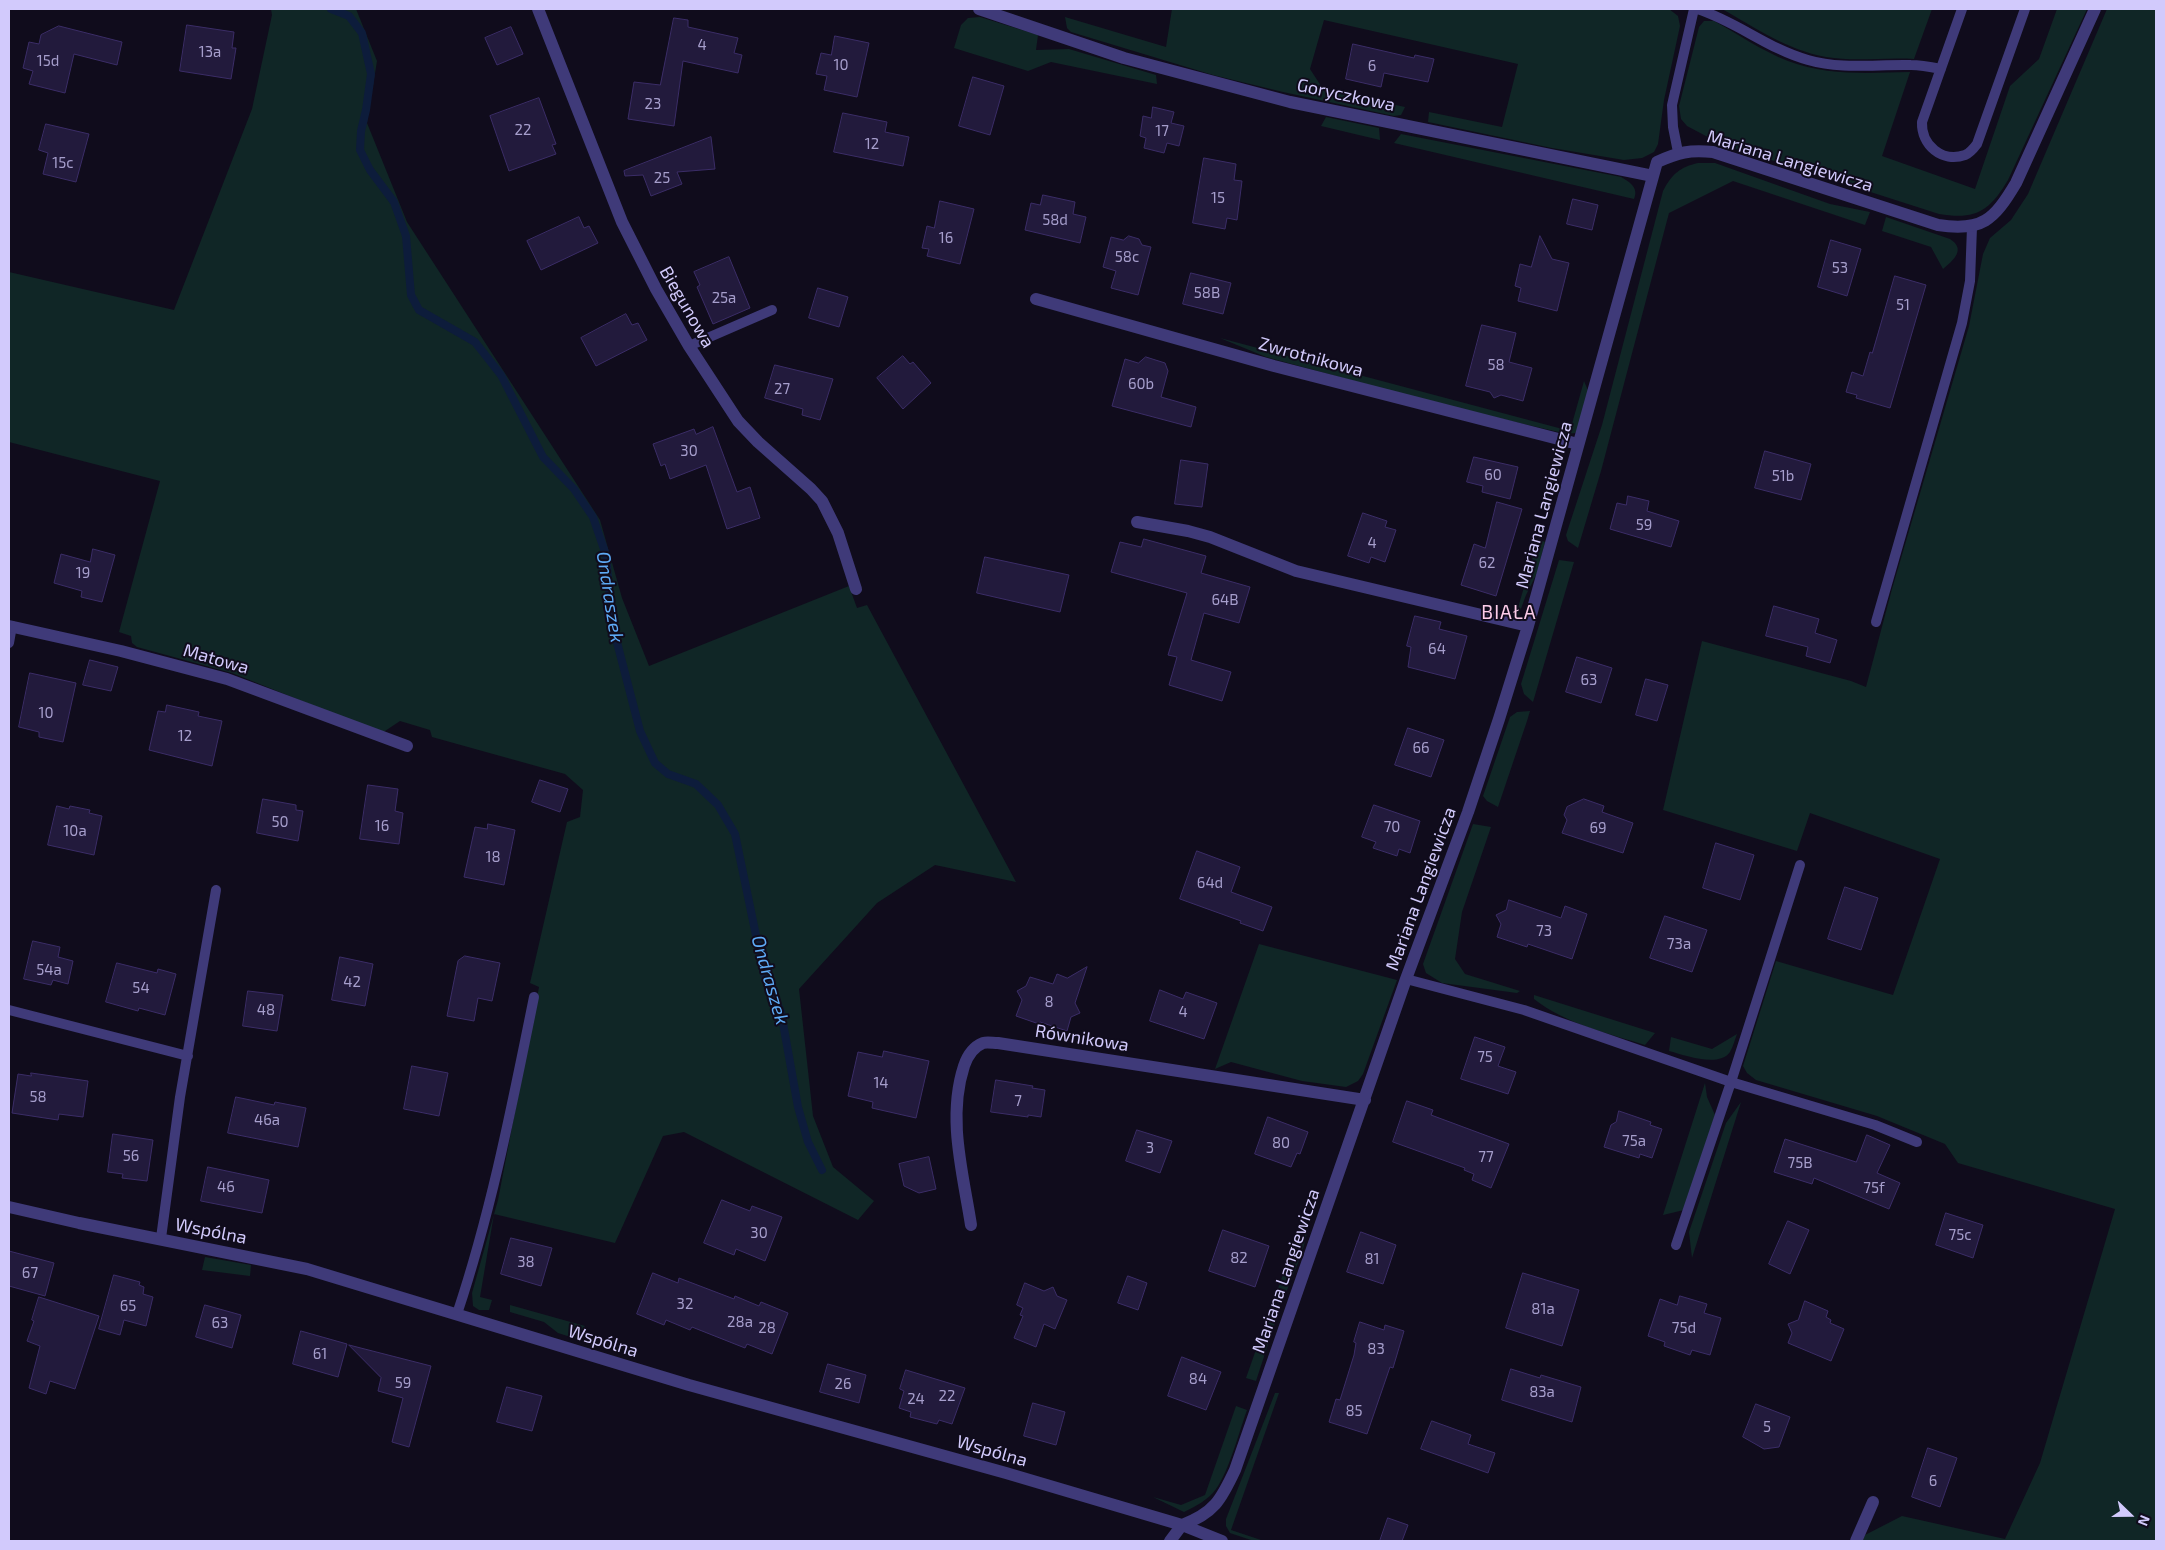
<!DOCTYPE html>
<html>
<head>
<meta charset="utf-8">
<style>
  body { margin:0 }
  #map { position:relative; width:2165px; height:1550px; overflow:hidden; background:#100c1c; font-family:"Exo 2",sans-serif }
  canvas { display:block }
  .frame { position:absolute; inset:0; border:10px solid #d2cafc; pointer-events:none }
  .north { position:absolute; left:2105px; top:1490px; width:50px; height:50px; -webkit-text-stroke:4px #100c1c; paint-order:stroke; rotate:112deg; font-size:14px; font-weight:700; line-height:20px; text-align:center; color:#d2cafc }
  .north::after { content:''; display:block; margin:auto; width:18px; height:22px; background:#d2cafc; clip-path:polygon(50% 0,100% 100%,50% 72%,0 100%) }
</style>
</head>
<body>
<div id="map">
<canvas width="2165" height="1550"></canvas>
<div class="frame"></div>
<div class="north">N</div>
</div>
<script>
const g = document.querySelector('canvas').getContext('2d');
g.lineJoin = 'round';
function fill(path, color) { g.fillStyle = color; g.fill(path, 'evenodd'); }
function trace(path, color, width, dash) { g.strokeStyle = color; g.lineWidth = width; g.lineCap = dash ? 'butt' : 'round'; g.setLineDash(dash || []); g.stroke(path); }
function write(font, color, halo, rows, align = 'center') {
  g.font = font + ' "Exo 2",sans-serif'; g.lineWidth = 4; g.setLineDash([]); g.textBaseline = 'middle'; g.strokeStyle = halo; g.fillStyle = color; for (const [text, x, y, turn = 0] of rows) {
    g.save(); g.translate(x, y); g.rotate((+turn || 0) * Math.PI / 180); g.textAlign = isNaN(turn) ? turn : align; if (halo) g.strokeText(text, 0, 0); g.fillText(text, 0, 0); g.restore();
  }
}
fill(new Path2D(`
  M271,9H356L377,61L367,123L407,222L600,520L622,598L649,666L849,586L857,608L867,605L1016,882L935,865L877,903L799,989L813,1116L833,1167L874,1201L858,1220L684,1132L663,1136L615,1243L494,1214L480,1297L492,1300L489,1310H479L473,1306L472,1293L498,1200L539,987L530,983L567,822L580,817L583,790L565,774L432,737L430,730L400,721L382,733L232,673L137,647L132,643L131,636L119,632L160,481L9,442V272L174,310L252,109L272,15Z
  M1172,9H1669L1678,16L1680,26L1664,100L1658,144L1654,152L1642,158L1624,160L1552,148L1428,122L1429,112L1502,127L1518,64L1324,20L1310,69L1323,89L1405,107L1401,115L1394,116L1283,92L1213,75L1071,32L1067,28L1065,17L1166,47Z
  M1722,9H1932L1914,59C1885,57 1855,62 1826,57C1787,50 1756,28 1722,9Z
  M2057,9H2087L2008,180C1989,212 1975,220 1939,214L1721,144L1687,126L1681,119L1679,106L1699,27L1704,21H1714C1738,34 1762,51 1788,61C1827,76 1869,73 1910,72L1882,156L1975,189L2010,86L2039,59Z
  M2107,9H2156V1541H1862L1865,1535L1902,1516L2005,1539L2040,1463L2115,1209L1958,1163L1945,1144L1877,1116L1756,1080L1747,1073L1743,1066L1776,961L1893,995L1940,859L1810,813L1797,851L1663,810L1702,641L1851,681L1866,687L1892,589L1969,326L1983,254L1990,238L2011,220L2028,194Z
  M980,17L1038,35L1036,50L1069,49L1156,75L1157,84L1051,62L1028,71L954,48L961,25L968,18Z
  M1326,117L1379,128L1380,140L1321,126Z
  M1401,134L1621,177C1630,182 1639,188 1634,199L1394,143Z
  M1698,163H1715L1830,204L1870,212L1865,225L1733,181L1669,213L1601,471L1578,548L1568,541L1566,535L1602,425L1663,191C1672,174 1680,167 1698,163Z
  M1886,217L1950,239C1966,249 1954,260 1943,269L1931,247L1882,231Z
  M1220,338L1570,431L1584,381L1589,393L1578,430L1575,433L1567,434L1446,406L1266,357Z
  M1538,539L1545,542L1537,573L1526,595L1518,617L1515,618Z
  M1559,560L1574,562L1533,702L1524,694L1521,684Z
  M1530,711L1527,721L1498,807L1487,801L1483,796L1510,717L1517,712Z
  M1473,824L1491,827L1462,912L1455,959L1465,974L1520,991L1517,993L1442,983L1426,973L1423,964Z
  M1259,944L1397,980L1363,1074L1358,1081L1346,1087L1302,1081L1231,1062L1215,1069Z
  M1534,995L1655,1033L1645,1045C1607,1033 1566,1024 1534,999Z
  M1737,1034C1735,1039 1733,1047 1730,1052C1719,1068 1684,1055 1669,1051L1671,1037L1712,1049Z
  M1705,1083L1707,1097L1715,1115L1684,1210L1663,1215Z
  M1741,1102L1692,1258L1689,1232L1726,1123Z
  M1306,1208C1313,1236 1296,1266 1286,1293L1281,1297H1275Z
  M205,1257L251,1265L250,1276L202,1270Z
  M510,1305L585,1326L580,1340L558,1333L544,1322L510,1312Z
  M1271,1307L1276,1311L1277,1317L1256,1381L1246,1378Z
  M1275,1393H1279L1231,1530L1264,1541H1254L1230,1533L1226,1526V1519Z
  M1236,1406L1247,1410C1239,1432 1229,1471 1216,1489C1208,1500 1196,1506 1184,1512L1153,1497L1181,1505L1205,1495Z`), '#102626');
trace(new Path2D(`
  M331,9L349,16L362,33L371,74L366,110L361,131L360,150L370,170L394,202L406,236L411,295L419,310L475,342L501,375L543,457L574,489L593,517L606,555L612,623L640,731L655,763L668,774L696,784L718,805L735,834L764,974L781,1012L798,1107L808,1142L822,1170`), '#0d1c3b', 8);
const building = new Path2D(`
  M674,18L688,20V27L738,38L734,53L742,55L738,73L683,61L674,126L628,119L634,82L660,85Z
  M187,25L234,32L232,48H236L231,79L180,71Z
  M59,26L122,42L117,65L74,54L65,93L29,84L33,71L23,68L29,42L39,44L41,35Z
  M511,27L523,54L497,65L485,38Z
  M835,36L869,43L857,97L824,90L827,76L816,74L821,53L831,55Z
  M1353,44L1414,58L1415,55L1434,59L1428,82L1384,73L1381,87L1346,79Z
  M973,77L1004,86L990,135L959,126Z
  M539,98L556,144L552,145L556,154L509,171L490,116Z
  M1153,107L1174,112L1171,123L1184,126L1179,146L1167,143L1164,153L1144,148L1146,138L1140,136L1143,116L1151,118Z
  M843,113L887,122L885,132L909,137L903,166L834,152Z
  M46,124L89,134L76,182L43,174L48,153L39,150Z
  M711,137L715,169L677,172L682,184L651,196L643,175L625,176L624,171Z
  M1204,158L1236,164L1234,180L1242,181L1237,220L1227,218L1225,229L1193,223Z
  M1043,195L1075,202L1073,214L1086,217L1080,243L1025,230L1031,203L1040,205Z
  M1573,199L1598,205L1592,230L1567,224Z
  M940,201L974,209L960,264L927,256L929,249L922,248L927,226L934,228Z
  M579,217L584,228L589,226L598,243L541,270L527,241Z
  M1129,236L1139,239L1142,245L1151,247L1138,295L1111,288L1116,271L1103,267L1111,237L1123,240Z
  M1540,236L1552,259L1569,263L1557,311L1518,301L1521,288L1515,286L1520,264L1531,267Z
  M1831,240L1861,249L1847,296L1818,287Z
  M729,257L750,308L713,324L697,287L700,285L694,272Z
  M1191,273L1231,283L1223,314L1183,304Z
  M1895,276L1926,285L1890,408L1856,398L1857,395L1846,392L1852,372L1863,376L1870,352L1872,353Z
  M818,288L848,297L839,327L809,318Z
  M626,314L632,325L638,323L647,340L596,366L581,338Z
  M1482,325L1516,333L1509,362L1532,368L1523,401L1501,395L1494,398L1490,392L1466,386Z
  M903,356L910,364L913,362L931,383L903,409L877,378Z
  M1146,357L1165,363L1168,371L1161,397L1196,407L1191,427L1112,406L1125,359L1138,363Z
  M775,365L833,379L820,420L802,415L803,409L765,398Z
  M713,427L737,492L750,487L760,518L727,529L706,465L670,479L665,464L661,466L653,444L694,429L696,434Z
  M1765,451L1811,464L1801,500L1755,488Z
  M1474,457L1518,467L1510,499L1482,492L1483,486L1467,482Z
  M1181,460L1208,464L1202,507L1175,504Z
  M1628,496L1649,501L1647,511L1679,521L1671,547L1610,529L1617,503L1626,505Z
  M1497,502L1522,509L1496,596L1461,585L1474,544L1485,548Z
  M1363,513L1387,521L1385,527L1396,530L1385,562L1371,557L1369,563L1348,556Z
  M1144,539L1206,556L1201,573L1250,587L1239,623L1204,613L1191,660L1231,672L1222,701L1169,685L1177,657L1168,655L1187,593L1111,572L1120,542L1141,547Z
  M93,549L115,555L102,602L81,597L82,591L54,583L61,554L90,562Z
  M985,557L1069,575L1060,612L977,593Z
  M1774,606L1819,619L1815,633L1837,640L1830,663L1806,656L1808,647L1766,636Z
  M1415,616L1441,622L1439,629L1467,636L1455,679L1408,667L1411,647L1407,646Z
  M1577,657L1612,668L1601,703L1566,692Z
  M90,660L118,667L111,691L83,685Z
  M30,673L76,683L63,742L39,737V732L19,727Z
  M1646,679L1668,685L1657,721L1636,715Z
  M167,705L199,712L198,716L222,721L212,766L149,750L158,711L165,712Z
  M1408,728L1444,740L1431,777L1395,765Z
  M540,780L568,789L560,812L532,802Z
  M368,785L398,789L395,811L403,813L399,844L360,839Z
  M263,799L296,805V810L303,811L298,841L257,833Z
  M1584,799L1604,806L1602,812L1633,823L1623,853L1562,833L1567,820L1564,815L1567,807Z
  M1374,805L1420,821L1410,853L1399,849L1397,856L1373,848L1376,842L1362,837Z
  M57,806L69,809L70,806L90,810L89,813L102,816L94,855L48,845Z
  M488,824L515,830L504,885L464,877L475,827L487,829Z
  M1716,843L1754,855L1740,900L1703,888Z
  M1197,851L1240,867L1231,892L1272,907L1263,931L1240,923L1241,921L1180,899Z
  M1845,887L1878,898L1861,950L1828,939Z
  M1509,900L1561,918L1565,906L1587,914L1572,959L1528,944L1527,947L1497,937L1501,924L1496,915L1506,910Z
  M1665,916L1707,930L1692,972L1650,958Z
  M33,941L60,947L58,957L73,961L68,984L53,980L51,985L24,979Z
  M465,956L500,963L492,1001L478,998L474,1021L447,1016L458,961Z
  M340,957L373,964L365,1006L332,1000Z
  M117,963L157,973L158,969L176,974L165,1015L139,1008L138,1011L106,1002Z
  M1087,967L1075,1003L1080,1013L1071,1017L1067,1031L1040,1022L1039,1024L1016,1016L1022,1000L1017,991L1026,986L1030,977L1053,984L1057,974L1067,978Z
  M1160,990L1183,999L1186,992L1217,1003L1204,1039L1150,1021Z
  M248,991L283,995L277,1031L243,1026Z
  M1475,1037L1505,1047L1498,1066L1516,1072L1508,1094L1461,1079Z
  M884,1051L929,1061L916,1118L872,1108L873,1102L848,1096L858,1052L882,1057Z
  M412,1066L448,1073L439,1116L404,1109Z
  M31,1073L88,1081L83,1117L59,1114L58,1120L12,1113L18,1074L31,1076Z
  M996,1080L1033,1086L1032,1088L1045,1090L1041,1117L1028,1115V1117L991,1112Z
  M236,1097L274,1105L275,1102L306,1108L298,1147L228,1133Z
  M1407,1101L1433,1110L1431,1115L1509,1144L1491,1188L1472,1180L1474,1174L1464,1170L1465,1168L1393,1142Z
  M1619,1111L1651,1122L1650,1125L1662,1129L1652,1158L1640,1154L1639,1158L1604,1147L1611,1125L1616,1122Z
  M1268,1117L1308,1132L1300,1154L1297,1153L1291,1167L1255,1154Z
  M1137,1130L1172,1141L1160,1173L1126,1161Z
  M113,1134L153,1140L147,1181L122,1178L123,1174L108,1172Z
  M1867,1135L1890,1145L1877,1173L1900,1183L1889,1209L1814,1178L1812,1184L1774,1172L1785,1139L1856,1162Z
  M929,1157L936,1189L919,1193L904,1186L899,1164Z
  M208,1167L269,1180L262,1213L201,1201Z
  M722,1200L750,1211L752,1206L782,1217L765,1261L736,1249L734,1255L704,1243Z
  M1946,1213L1983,1225L1973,1258L1936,1245Z
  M1788,1221L1809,1230L1790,1274L1769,1264Z
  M1223,1230L1269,1246L1255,1287L1209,1271Z
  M1361,1232L1396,1245L1383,1284L1347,1272Z
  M511,1238L552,1248L541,1286L501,1274Z
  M9,1251L54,1263L45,1296L9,1286Z
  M653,1273L678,1283L679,1278L734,1299L735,1296L759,1306L761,1302L788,1313L772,1354L747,1344L745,1348L692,1327L690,1330L666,1320L664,1325L637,1314Z
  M1523,1273L1579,1290L1562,1346L1506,1328Z
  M114,1275L140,1282L139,1285L144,1287L143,1294L153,1297L146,1326L124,1320L120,1335L99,1329Z
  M1128,1276L1147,1283L1138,1310L1118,1303Z
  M1025,1283L1044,1291L1053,1287L1057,1296L1067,1300L1055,1329L1044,1324L1036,1347L1014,1338L1023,1316L1020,1315L1023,1308L1017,1305Z
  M1680,1296L1707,1304L1704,1313L1721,1318L1710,1355L1692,1350L1690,1355L1664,1346L1665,1342L1648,1336L1660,1299L1677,1305Z
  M39,1297L99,1316L75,1389L50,1381L46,1394L29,1388L40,1346L27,1341L34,1321L32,1320Z
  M1805,1301L1828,1311L1826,1317L1831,1320L1830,1323L1844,1329L1831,1361L1788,1343L1792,1333L1788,1324L1798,1320Z
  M205,1305L241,1315L232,1348L196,1337Z
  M1360,1322L1384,1330L1385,1325L1404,1331L1393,1368L1390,1367L1367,1434L1329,1422L1336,1399L1340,1400L1354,1355L1356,1343L1354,1342Z
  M301,1331L347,1344L338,1377L293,1364Z
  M349,1345L431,1366L409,1447L392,1442L403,1398L378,1391L381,1378Z
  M1182,1357L1221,1372L1206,1410L1168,1396Z
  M828,1364L866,1375L859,1403L820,1392Z
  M1511,1369L1540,1378L1541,1375L1581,1387L1572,1422L1502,1400Z
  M906,1370L965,1388L952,1424L939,1420L937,1424L910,1417L911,1412L899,1408L904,1391L900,1389Z
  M507,1387L542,1396L532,1431L497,1422Z
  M1033,1403L1065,1412L1056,1445L1024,1436Z
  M1756,1404L1790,1417L1779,1447L1764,1449L1743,1437Z
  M1432,1421L1471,1435L1468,1444L1495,1453L1488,1473L1421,1449Z
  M1928,1448L1957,1458L1940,1507L1912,1497Z
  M1388,1518L1408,1525L1402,1541H1380Z`);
fill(building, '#221a3c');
trace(building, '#3b2d67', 1);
trace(new Path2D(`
  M1697,9C1736,21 1768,49 1808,60C1842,70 1876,64 1911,65C1921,65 1931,67 1941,69
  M1962,9L1922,122C1921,145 1942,163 1965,155C1970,153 1974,148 1977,144L2025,9
  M1678,152L1673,127L1672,105L1694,9
  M689,346L772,310
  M1876,622L1962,323L1970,281L1972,227
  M9,643L12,626
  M1406,979L1524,1010L1731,1082L1875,1125L1917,1142
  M9,1010L188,1056
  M161,1238L180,1097L216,890
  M1676,1245L1731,1082L1800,865
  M457,1314C492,1209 512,1105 534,997`), '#3f3a79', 10);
trace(new Path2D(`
  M538,9L622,222L656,289L689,346L738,421L758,442L811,489L822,501L838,533L856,589
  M979,9L1124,58L1290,102L1653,176
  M1036,299L1274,366L1578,444
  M1137,522L1188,531L1210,537L1296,571L1528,626
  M9,626L121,651L227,679L407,746
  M9,1207L79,1223L307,1269L689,1385L1006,1473L1182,1525L1222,1541
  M971,1225C963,1173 947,1118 964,1066C967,1057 973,1047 983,1043C987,1042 993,1043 998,1043L1365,1100
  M1182,1525C1214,1513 1221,1500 1235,1470L1406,979L1468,812L1499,719L1528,626L1657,162C1679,152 1689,150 1713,152L1938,225C1982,232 1994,220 2016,183L2095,9
  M1170,1541L1182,1525
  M1856,1541L1873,1502`), '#3f3a79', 12);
write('15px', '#a69ecc', null, [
  ["4",702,45],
  ["13a",210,52],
  ["15d",48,61],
  ["10",841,65],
  ["6",1372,66],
  ["23",653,104],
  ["22",523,130],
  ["17",1162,131],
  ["12",872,144],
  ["15c",63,163],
  ["25",662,178],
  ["15",1218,198],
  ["58d",1055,220],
  ["16",946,238],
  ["58c",1127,257],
  ["53",1840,268],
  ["58B",1207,293],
  ["25a",724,298],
  ["51",1903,305],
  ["58",1496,365],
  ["60b",1141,384],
  ["27",782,389],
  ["30",689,451],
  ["60",1493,475],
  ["51b",1783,476],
  ["59",1644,525],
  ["4",1372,543],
  ["62",1487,563],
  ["19",83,573],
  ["64B",1225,600],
  ["64",1437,649],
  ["63",1589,680],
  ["10",46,713],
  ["12",185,736],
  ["66",1421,748],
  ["50",280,822],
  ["16",382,826],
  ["70",1392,827],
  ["69",1598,828],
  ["10a",75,831],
  ["18",493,857],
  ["64d",1210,883],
  ["73",1544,931],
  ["73a",1679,944],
  ["54a",49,970],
  ["42",352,982],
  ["54",141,988],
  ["8",1049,1002],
  ["48",266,1010],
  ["4",1183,1012],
  ["75",1485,1057],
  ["14",881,1083],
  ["58",38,1097],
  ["7",1018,1101],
  ["46a",267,1120],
  ["75a",1634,1141],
  ["80",1281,1143],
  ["3",1150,1148],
  ["56",131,1156],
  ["77",1486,1157],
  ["75B",1800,1163],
  ["46",226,1187],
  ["75f",1874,1188],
  ["30",759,1233],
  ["75c",1960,1235],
  ["82",1239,1258],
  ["81",1372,1259],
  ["38",526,1262],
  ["67",30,1273],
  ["32",685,1304],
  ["65",128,1306],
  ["81a",1543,1309],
  ["28a",740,1322],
  ["63",220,1323],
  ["28",767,1328],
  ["75d",1684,1328],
  ["83",1376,1349],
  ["61",320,1354],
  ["84",1198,1379],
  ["59",403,1383],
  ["26",843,1384],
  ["83a",1542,1392],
  ["22",947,1396],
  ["24",916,1399],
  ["85",1354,1411],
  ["5",1767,1427],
  ["6",1933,1481]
]);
write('18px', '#d2cafc', '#100c1c', [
  ["Goryczkowa",1346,95,12],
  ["Mariana Langiewicza",1790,161,17],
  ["Biegunowa",687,307,60],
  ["Zwrotnikowa",1311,357,15],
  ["Mariana Langiewicza",1544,505,-75],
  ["Matowa",216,659,16],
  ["Mariana Langiewicza",1421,889,-70],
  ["Równikowa",1082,1038,9],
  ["Wspólna",211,1231,11],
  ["Mariana Langiewicza",1286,1271,-71],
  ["Wspólna",603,1341,17],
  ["Wspólna",992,1451,16]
]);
write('italic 19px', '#5eaaf6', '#100c1c', [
  ["Ondraszek",610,597,81],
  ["Ondraszek",770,980,74]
]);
g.letterSpacing = '1px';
write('19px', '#fccce9', '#100c1c', [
  ["BIAŁA",1509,613]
]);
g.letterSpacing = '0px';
</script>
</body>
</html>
